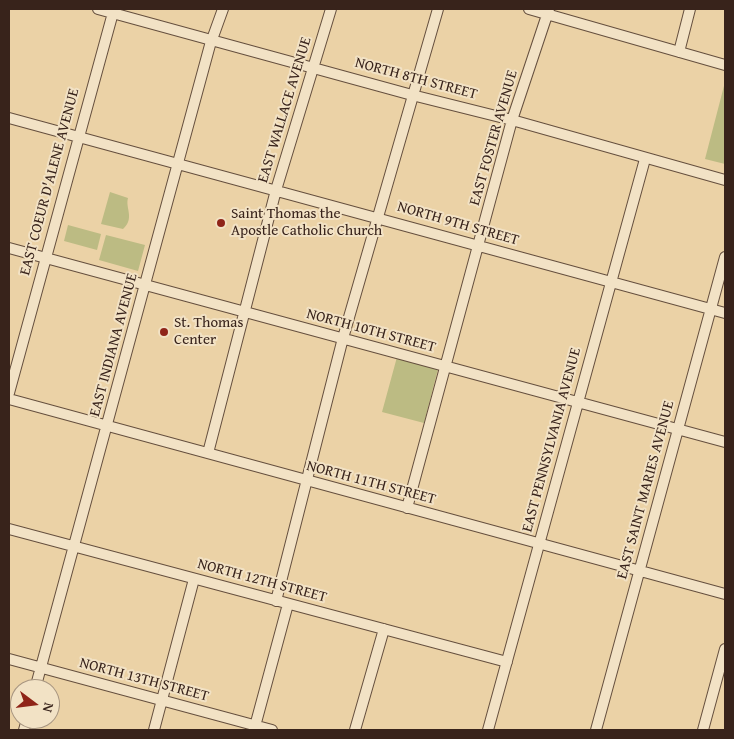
<!DOCTYPE html>
<html>
<head>
<meta charset="utf-8">
<style>
  body { margin:0 }
  #map { position:relative; width:734px; height:739px; overflow:hidden; background:#ebd2a6; font-family:"Gentium Book Plus",serif }
  canvas { display:block }
  .frame { position:absolute; inset:0; border:10px solid #38231b; pointer-events:none }
  .north { position:absolute; left:10px; top:679px; width:50px; height:50px; box-sizing:border-box; background:#f2e2c5; border:1px solid #a89681; border-radius:50%; rotate:105deg; font-size:14px; font-weight:700; line-height:20px; text-align:center; color:#38231b }
  .north::after { content:''; display:block; margin:auto; width:18px; height:22px; background:#8f2418; clip-path:polygon(50% 0,100% 100%,50% 72%,0 100%) }
</style>
</head>
<body>
<div id="map">
<canvas width="734" height="739"></canvas>
<div class="frame"></div>
<div class="north">N</div>
</div>
<script>
const g = document.querySelector('canvas').getContext('2d');
g.lineJoin = 'round';
function fill(path, color) { g.fillStyle = color; g.fill(path, 'evenodd'); }
function trace(path, color, width, dash) { g.strokeStyle = color; g.lineWidth = width; g.lineCap = dash ? 'butt' : 'round'; g.setLineDash(dash || []); g.stroke(path); }
function write(font, color, halo, rows, align = 'center') {
  g.font = font + ' "Gentium Book Plus",serif'; g.lineWidth = 4; g.setLineDash([]); g.textBaseline = 'middle'; g.strokeStyle = halo; g.fillStyle = color; for (const [text, x, y, turn = 0] of rows) {
    g.save(); g.translate(x, y); g.rotate((+turn || 0) * Math.PI / 180); g.textAlign = isNaN(turn) ? turn : align; if (halo) g.strokeText(text, 0, 0); g.fillText(text, 0, 0); g.restore();
  }
}
fill(new Path2D(`
  M725,82V164L705,159Z
  M110,192L128,198C125,208 135,218 123,229L101,224Z
  M68,225L101,234L97,250L64,241Z
  M106,235L145,245L138,271L99,260Z
  M397,357L438,369L424,423L382,412Z`), '#bcbb83');
const minor = new Path2D(`
  M98,9L412,95L512,120L725,180
  M529,9L725,65
  M679,52L690,9
  M9,118L725,313
  M9,248L725,442
  M9,393L114,9
  M9,399L725,594
  M208,453L276,190L331,9
  M407,508L512,120L549,9
  M9,529L507,662
  M276,601L343,338L438,9
  M9,659L272,730
  M35,689L210,45L223,9
  M24,730L27,719
  M154,730L194,579
  M254,730L288,604
  M355,730L384,629
  M488,730L645,159
  M596,730L725,257
  M703,730L725,649`);
trace(minor, '#654f3e', 12);
trace(minor, '#f2e2c5', 10);
for (const [x, y, r, color] of [
  [221,223,5,"#8f2418"],
  [164,332,5,"#8f2418"]
]) { const dot = new Path2D(); dot.arc(x, y, r, 0, 2 * Math.PI); g.fillStyle = color; g.fill(dot); trace(dot, '#f2e2c5', 2); }
write('15px', '#38231b', '#f2e2c5', [
  ["NORTH 8TH STREET",416,79,15],
  ["EAST WALLACE AVENUE",285,110,-73],
  ["EAST FOSTER AVENUE",494,138,-74],
  ["EAST COEUR D'ALENE AVENUE",50,182,-75],
  ["NORTH 9TH STREET",458,224,16],
  ["NORTH 10TH STREET",371,331,15],
  ["EAST INDIANA AVENUE",114,345,-75],
  ["EAST PENNSYLVANIA AVENUE",552,440,-75],
  ["NORTH 11TH STREET",371,483,15],
  ["EAST SAINT MARIES AVENUE",646,490,-75],
  ["NORTH 12TH STREET",262,581,15],
  ["NORTH 13TH STREET",144,680,15]
]);
write('15px', '#38231b', '#f2e2c5', [
  ["Saint Thomas the",231,214],
  ["Apostle Catholic Church",231,231],
  ["St. Thomas",174,323],
  ["Center",174,340]
], 'left');
</script>
</body>
</html>
